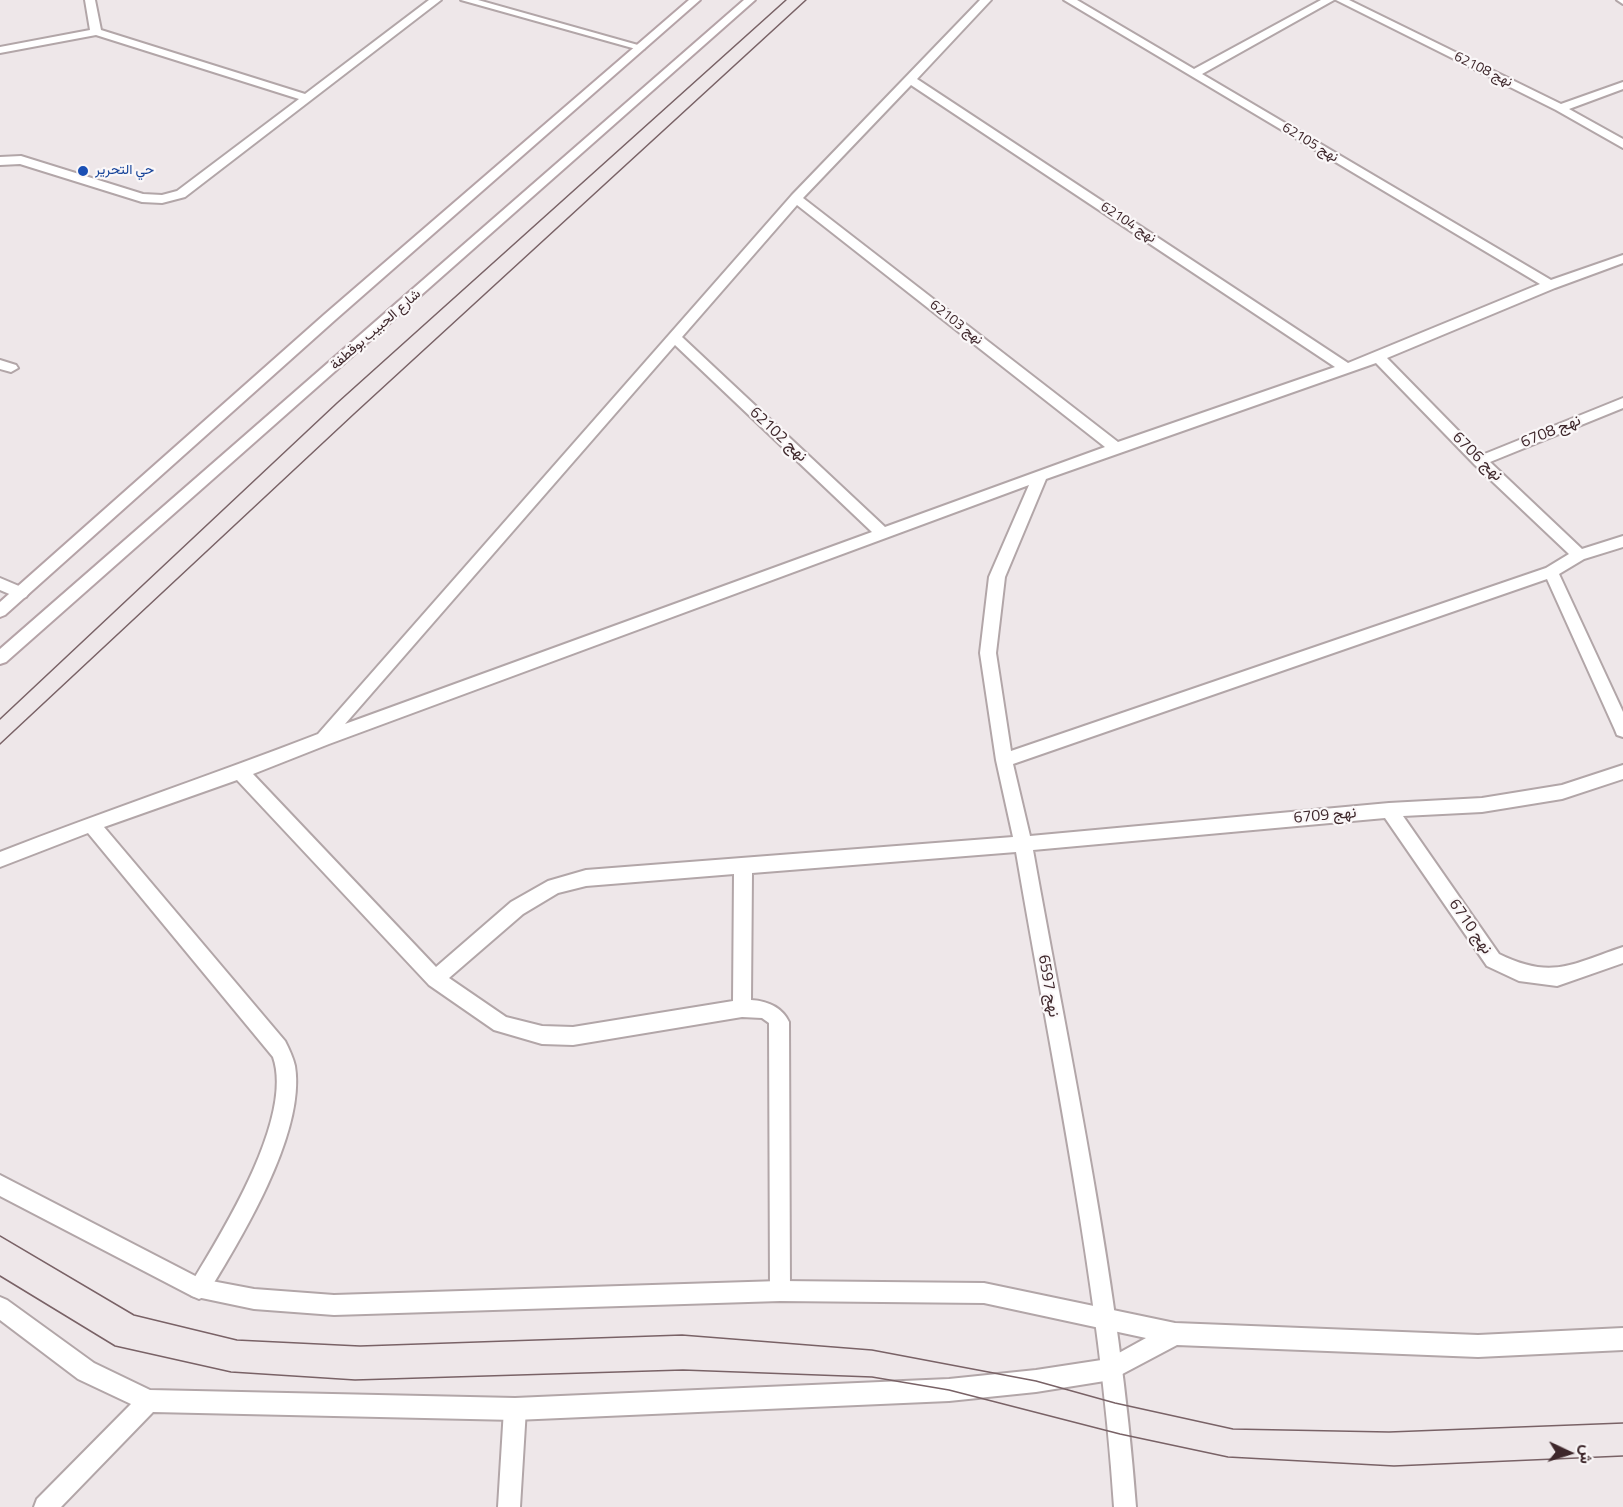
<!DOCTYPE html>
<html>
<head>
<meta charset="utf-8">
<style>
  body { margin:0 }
  #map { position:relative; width:1623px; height:1507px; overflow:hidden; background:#eee7e9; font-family:"Titillium Web",Vazirmatn,sans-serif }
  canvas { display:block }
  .north { position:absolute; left:1539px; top:1423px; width:60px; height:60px; -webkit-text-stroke:4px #faf7f8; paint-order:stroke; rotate:94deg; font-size:16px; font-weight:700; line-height:24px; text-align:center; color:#3e272b }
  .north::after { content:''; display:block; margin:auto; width:21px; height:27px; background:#3e272b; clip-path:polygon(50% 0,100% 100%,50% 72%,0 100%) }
</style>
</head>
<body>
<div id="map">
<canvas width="1623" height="1507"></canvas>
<div class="north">ش</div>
</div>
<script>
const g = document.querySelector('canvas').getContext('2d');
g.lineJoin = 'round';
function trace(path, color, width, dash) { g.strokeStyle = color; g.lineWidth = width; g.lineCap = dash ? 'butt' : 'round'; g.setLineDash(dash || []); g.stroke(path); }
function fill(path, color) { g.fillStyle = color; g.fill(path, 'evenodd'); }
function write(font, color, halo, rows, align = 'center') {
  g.font = font + ' "Titillium Web",Vazirmatn,sans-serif'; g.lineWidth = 4.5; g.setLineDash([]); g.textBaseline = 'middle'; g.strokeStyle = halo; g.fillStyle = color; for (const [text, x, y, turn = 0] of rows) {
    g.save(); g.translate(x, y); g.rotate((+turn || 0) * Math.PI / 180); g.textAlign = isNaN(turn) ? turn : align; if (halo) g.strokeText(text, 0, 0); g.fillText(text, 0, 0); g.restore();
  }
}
const minor = new Path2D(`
  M85,0H95L101,30L305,94L429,0H441L185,197L162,203L142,202L20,164L0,165V157L21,156L143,194L162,195L177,191L299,99L96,35L0,53V47L90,30Z
  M461,0H478L645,47L644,49H636Z
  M980,0H991L917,79L1348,363L1540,284L1064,0H1077L1194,69L1321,0H1334L1202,74L1551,280L1623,255V263L1555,288L1387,358L1482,455L1623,398V408L1490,462L1582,549L1623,536V547L1584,559L1559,574L1623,712V737L1617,735L1615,730L1547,579L1013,764L1030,836L1389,803L1482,798L1562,785L1623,765V779L1562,799L1482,812L1403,816L1499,954C1552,980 1572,964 1623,947V963L1557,986L1519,981L1487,966L1385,818L1033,850C1072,1068 1120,1286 1136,1507H1114C1100,1287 1053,1069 1016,852L752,873L751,1000C767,1001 782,1007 789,1022L790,1291L787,1298L780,1301L773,1298L770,1291L769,1023L762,1018L742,1017L573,1045L542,1044L494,1030L429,985L237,780L104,827L285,1041C289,1049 293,1057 295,1066C306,1133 240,1241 206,1296L199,1299L192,1296L189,1289L192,1282C223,1231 294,1117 273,1057L88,833L0,867V852C105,811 212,775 318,734L792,195ZM911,85L1335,367L1118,442L803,198ZM797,205L1105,447L885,527L682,337ZM675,345L872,532L345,724ZM1376,363L1475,465L1569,554L1546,568L1011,751L996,653L1005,577L1046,479ZM1029,485L989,577L980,653L996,760L1013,837L586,870L548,881L511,902L436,967L253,774L329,744ZM734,874L733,1001L573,1027L542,1026L506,1017L449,978L523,914L558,893L586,886Z
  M1336,0H1349L1561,104L1623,82V89L1569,109L1623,139V148L1556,110Z
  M1617,0H1623V4Z
  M0,360L16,365L18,368L11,372L0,369Z
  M0,578L26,589L29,593L26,597L21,599L0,590Z
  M515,1398L523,1401L526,1409L520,1507H498L504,1409L507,1401Z`);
const tertiary = new Path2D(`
  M0,1175L201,1279L254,1289L334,1295L780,1281L984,1283L1175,1323L1478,1335L1623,1328V1350L1478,1357L1177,1345L1111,1380L1036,1392L949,1401L515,1420L153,1412L61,1507H34L37,1499L131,1404L78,1379L0,1320V1297L7,1300L94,1363L150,1390L515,1398L949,1379L1036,1370L1108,1359L1146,1338L984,1303L780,1301L334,1315L254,1309L192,1296L0,1196Z`);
const secondary = new Path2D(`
  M689,0H700L335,320L5,615L0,617V602L325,314Z
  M744,0H755L6,662L0,664V649Z`);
trace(minor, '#b2a6a8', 4);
trace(tertiary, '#b2a6a8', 4);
trace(secondary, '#b5a3a7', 4);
fill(minor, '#fff');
fill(tertiary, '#fff');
fill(secondary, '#fff');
trace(new Path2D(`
  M0,719L337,403L786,0
  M0,744L354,414L806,0
  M0,1236L134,1315L237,1340L360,1346L682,1335L872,1350L1036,1381L1115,1403L1233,1429L1389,1432L1623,1423
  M0,1276L115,1346L231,1372L355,1380L683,1370L872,1377L949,1390L1120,1434L1228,1457L1394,1466L1623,1456`), '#796266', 1.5);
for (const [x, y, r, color] of [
  [83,171,6,"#1a4fb4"]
]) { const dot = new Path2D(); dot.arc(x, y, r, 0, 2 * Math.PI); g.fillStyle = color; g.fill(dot); trace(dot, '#faf7f8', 2); }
write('14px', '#3e272b', '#faf7f8', [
  ["نهج 62108",1483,70,26],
  ["نهج 62105",1310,143,31],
  ["نهج 62104",1128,223,33],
  ["نهج 62103",956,323,38],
  ["شارع الحبيب بوقطفة",376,330,-41]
]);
write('14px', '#164399', '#faf7f8', [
  ["حي التحرير",95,171]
], 'left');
write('16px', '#3e272b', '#faf7f8', [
  ["نهج 6708",1551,432,-22],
  ["نهج 62102",778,435,43],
  ["نهج 6706",1477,457,44],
  ["نهج 6709",1325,816,-5],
  ["نهج 6710",1470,927,55],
  ["نهج 6597",1048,986,80]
]);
</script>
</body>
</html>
